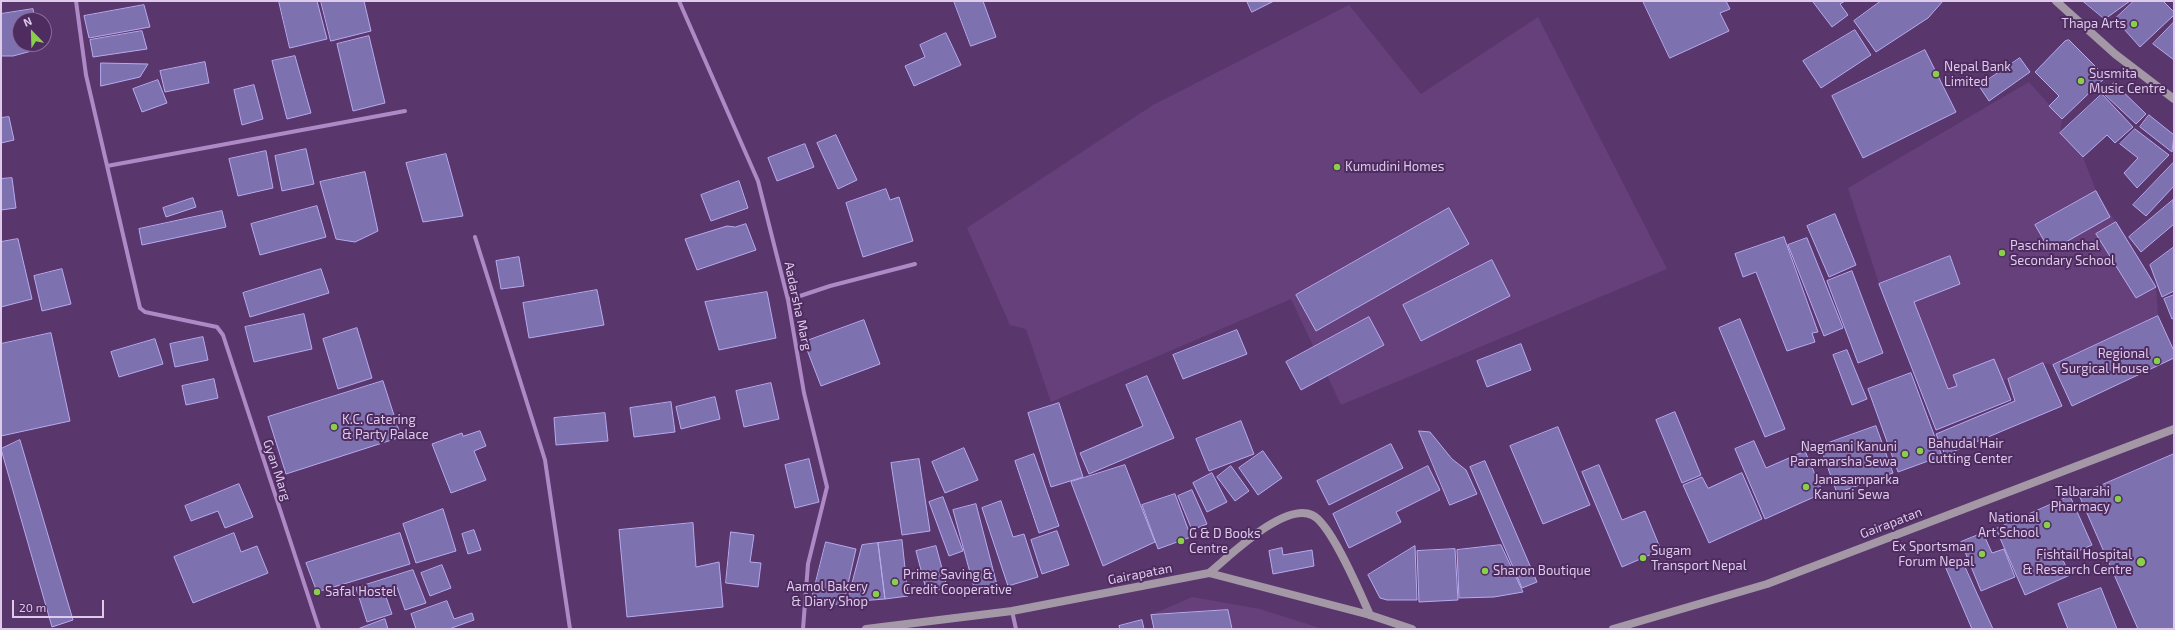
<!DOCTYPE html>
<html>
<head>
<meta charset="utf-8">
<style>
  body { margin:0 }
  #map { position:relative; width:2175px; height:630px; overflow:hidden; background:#59366c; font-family:"Exo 2",sans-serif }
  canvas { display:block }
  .frame { position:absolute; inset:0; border:2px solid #decaea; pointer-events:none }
  .north { position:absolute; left:12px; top:12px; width:40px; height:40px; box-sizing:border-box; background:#4e2c60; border:1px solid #886b97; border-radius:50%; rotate:337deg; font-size:11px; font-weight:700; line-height:16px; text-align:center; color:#decaea }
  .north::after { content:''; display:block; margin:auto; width:14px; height:18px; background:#89cf49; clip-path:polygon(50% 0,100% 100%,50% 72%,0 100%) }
  .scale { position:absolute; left:12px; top:600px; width:92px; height:18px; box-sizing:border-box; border:2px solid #decaea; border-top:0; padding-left:5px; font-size:12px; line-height:14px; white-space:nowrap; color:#decaea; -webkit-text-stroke:3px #4e2c60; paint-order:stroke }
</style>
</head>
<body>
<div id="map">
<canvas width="2175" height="630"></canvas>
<div class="frame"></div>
<div class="north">N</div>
<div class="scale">20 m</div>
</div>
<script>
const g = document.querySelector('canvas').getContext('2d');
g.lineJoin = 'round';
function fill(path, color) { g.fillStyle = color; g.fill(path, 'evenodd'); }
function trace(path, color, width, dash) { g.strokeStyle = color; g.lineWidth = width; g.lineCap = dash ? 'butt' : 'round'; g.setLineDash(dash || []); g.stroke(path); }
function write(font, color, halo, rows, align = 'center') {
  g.font = font + ' "Exo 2",sans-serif'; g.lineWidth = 4; g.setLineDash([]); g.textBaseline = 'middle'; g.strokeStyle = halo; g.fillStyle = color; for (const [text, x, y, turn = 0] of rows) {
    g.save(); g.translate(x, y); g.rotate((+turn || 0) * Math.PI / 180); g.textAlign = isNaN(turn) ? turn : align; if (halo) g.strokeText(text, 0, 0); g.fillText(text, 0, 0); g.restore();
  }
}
fill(new Path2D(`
  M1349,5L1421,94L1538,17L1667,269L1341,405L1291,299L1051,402L1026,329L1010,325L967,228L1153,105Z
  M2029,82L2062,119L2060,133L2083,157L2096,191L2156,287L2158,316L2053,365L2043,363L2003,381L2011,400L1936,430L1879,284L1848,188Z
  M1192,597L1260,609L1323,629H1154L1151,615Z`), '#66407b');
const building = new Path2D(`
  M279,1H317L327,39L290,48Z
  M321,1H364L371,31L331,41Z
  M954,1H983L996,37L971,46Z
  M1247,1H1274L1252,12Z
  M1643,1H1726L1730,9L1720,13L1729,31L1670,58Z
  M1814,1H1845L1840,4L1848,15L1832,27L1813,2Z
  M1881,1H1943L1928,18L1876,52L1854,21Z
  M2083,1H2130L2105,19Z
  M2134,1H2163L2174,12V15L2140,47L2115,19Z
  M144,5L150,27L89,38L84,16Z
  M33,9L35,20H20V44H38L39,49L13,56H1V14Z
  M2174,22V60L2153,44Z
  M1855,30L1871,55L1821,88L1803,61Z
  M142,31L147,49L93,57L90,40Z
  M946,33L961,65L914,86L905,66L925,57L920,45Z
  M369,36L385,103L353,111L337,44Z
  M2069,40L2106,77L2062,119L2049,106L2059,96L2035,72L2065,41Z
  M1925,50L1956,112L1863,158L1832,96Z
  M295,56L311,113L287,119L272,61Z
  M2020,58L2030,72L1989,101L1979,86Z
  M205,62L209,83L165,92L160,71Z
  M101,63L148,64L140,77L101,86Z
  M158,80L167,103L142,112L133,89Z
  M2114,83L2146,114L2136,124L2104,94Z
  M254,85L263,119L242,125L234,90Z
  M2102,94L2133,127L2115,143L2107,135L2083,157L2060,133Z
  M2149,115L2174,135L2172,152L2140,127Z
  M9,117L14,140L1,143V118Z
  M2135,129L2169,155L2137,188L2124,173L2138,158L2120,144Z
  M836,135L857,180L838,189L817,143Z
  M805,144L814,167L777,181L768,158Z
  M306,149L314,184L282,191L275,156Z
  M266,151L273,188L238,196L229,159Z
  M446,154L463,216L423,222L406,163Z
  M2174,162V186L2146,216L2133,205Z
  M365,172L378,231L355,242L336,239L320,182Z
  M12,178L16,208L1,210V179Z
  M739,181L748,208L711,221L701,195Z
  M886,189L890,200L899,197L913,241L863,257L846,203Z
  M2096,191L2110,217L2050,251L2035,225Z
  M193,198L196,207L166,217L163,208Z
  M2173,200L2174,224L2141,252L2129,237Z
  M317,206L326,237L260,255L251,224Z
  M1449,208L1469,244L1316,331L1296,295Z
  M222,211L226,227L142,245L139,229Z
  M1835,214L1856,265L1829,277L1807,226Z
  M2116,222L2156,287L2136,298L2096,234Z
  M746,224L756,250L697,270L685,239L727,226L735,227Z
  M1784,237L1818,332L1812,333L1815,342L1787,351L1756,272L1743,277L1735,254Z
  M1807,238L1843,328L1824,336L1788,245Z
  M18,239L32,299L1,307V242Z
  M2174,247V291L2162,297L2150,265Z
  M1950,256L1960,284L1914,302L1948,389L1957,386L1953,375L1994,359L2011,400L1936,430L1879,284Z
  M519,257L524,286L501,289L496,261Z
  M1492,260L1510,296L1421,341L1403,305Z
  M62,269L71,304L42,311L34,276Z
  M321,269L329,293L250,317L243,293Z
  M1852,271L1883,353L1858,363L1827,281Z
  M597,290L604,325L529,338L523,303Z
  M767,292L776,338L719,350L705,302Z
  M2174,295V318L2172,319L2164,299Z
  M304,314L312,349L254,362L245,327Z
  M2158,316L2174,351V358L2072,406L2053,365Z
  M1369,317L1384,345L1301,390L1286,362Z
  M1740,319L1785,429L1765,437L1719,328Z
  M864,320L880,364L821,386L804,342Z
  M357,328L372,378L338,389L323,339Z
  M1237,330L1247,354L1183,379L1173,355Z
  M51,333L70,421L1,436V344Z
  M203,337L208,360L175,367L170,344Z
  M155,339L163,364L119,377L111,352Z
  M1521,344L1531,370L1487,387L1477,361Z
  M1847,350L1867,399L1852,405L1833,355Z
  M2043,363L2062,406L1945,455L1936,434L2015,401L2008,379Z
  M1911,373L1942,456L1898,472L1868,389Z
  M1147,376L1174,438L1089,474L1080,453L1143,426L1126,385Z
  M214,379L218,398L186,405L182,386Z
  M383,381L401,437L286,474L268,417Z
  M771,383L779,419L744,427L736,391Z
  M715,397L720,419L681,429L676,407Z
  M671,402L675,432L634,437L630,408Z
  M1059,403L1083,477L1051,487L1028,413Z
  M1675,412L1701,475L1682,483L1656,420Z
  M605,413L608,441L556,445L554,418Z
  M1241,421L1254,454L1209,471L1196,439Z
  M1876,426L1893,473L1837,493L1820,446Z
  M1558,427L1590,505L1543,524L1510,446Z
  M480,431L486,446L474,451L486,480L451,493L432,444L462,433L463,436Z
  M1419,431L1430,432L1452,459L1466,470L1477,494L1450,505Z
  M20,440L73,620L52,627L1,449Z
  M1754,441L1766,468L1805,451L1823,493L1765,519L1735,449Z
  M1391,444L1403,468L1329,505L1317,481Z
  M964,448L978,480L945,493L932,462Z
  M1263,451L1282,478L1258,495L1239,468Z
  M1034,454L1059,526L1039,533L1015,461Z
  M2174,454V629H2138L2079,495Z
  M809,459L819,502L795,508L785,465Z
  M919,459L930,531L902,535L891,463Z
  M1485,461L1537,582L1522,588L1470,467Z
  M1125,465L1155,542L1103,566L1071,482Z
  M1599,465L1622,520L1645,511L1661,550L1622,567L1582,472Z
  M1231,466L1249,491L1235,501L1217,477Z
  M1428,466L1440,490L1396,512L1401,522L1349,548L1333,514Z
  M1212,473L1227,502L1207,512L1193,483Z
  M1742,473L1762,519L1709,543L1683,485L1702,477L1708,488Z
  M239,484L253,517L225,528L218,511L191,521L185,506Z
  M1192,490L1207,524L1192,530L1178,496Z
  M1175,494L1191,537L1158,549L1142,505Z
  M2070,496L2092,545L2062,558L2070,575L2025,595L1996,529Z
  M943,497L963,551L949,556L929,502Z
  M1001,501L1013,537L1024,534L1038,577L1008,586L982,508Z
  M976,504L997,585L975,591L953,510Z
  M443,509L456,551L416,563L403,524Z
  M693,523L696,567L719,562L723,607L627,617L619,530Z
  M474,530L481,550L468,554L462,534Z
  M1057,531L1069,565L1042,574L1031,540Z
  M731,532L754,535L750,562L761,563L758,587L726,583Z
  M234,533L241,552L257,546L268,573L193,603L174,557Z
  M400,533L410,564L317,592L306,563Z
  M1983,533L1992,553L2004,549L2015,577L1981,591L1961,542Z
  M902,540L908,596L885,599L878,543Z
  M826,542L856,549L843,606L812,598Z
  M878,543L885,599L847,602L862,545Z
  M1501,545L1523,592L1494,597L1459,598L1457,550Z
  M936,546L947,587L927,593L916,551Z
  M1415,546L1417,600H1387L1380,598L1368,575Z
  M1282,548L1283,555L1312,550L1314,566L1273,574L1269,551Z
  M1455,549L1458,600L1419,602L1417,551Z
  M1961,558L1993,629H1972L1945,566Z
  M442,565L451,588L430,596L421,573Z
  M413,570L426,603L405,610L397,587L384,591L392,614L367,622L356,588Z
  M2101,588L2117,629H2068L2058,604Z
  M447,601L454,619L472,613L474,620L449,629H416L411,614Z
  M1228,610L1232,629H1154L1151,615Z
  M385,619L388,629H358Z
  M1142,620L1144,629H1120L1119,626Z`);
fill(building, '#7e71b0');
trace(building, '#b7aaee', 1);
trace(new Path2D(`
  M76,1L86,75L140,308L145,312L217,327L223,335L319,629
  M679,1L758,181L788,300L804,393L827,487L808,564L803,629
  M107,166L405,111
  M475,237L545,460L570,629
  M788,300L830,286L915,264
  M1012,611L1016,629`), '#af89c5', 4);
trace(new Path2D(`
  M2056,1L2115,54L2174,99
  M1209,573C1230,556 1284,502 1312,515C1331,523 1361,595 1370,615
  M866,629L1012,611L1209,573L1370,615L1412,629
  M1613,629L1767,584L2174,429`), '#a498a7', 8);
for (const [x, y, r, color] of [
  [2134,24,4,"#89cf49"],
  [1936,74,4,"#89cf49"],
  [2081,81,4,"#89cf49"],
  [1337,167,4,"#89cf49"],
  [2002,253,4,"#89cf49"],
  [2157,361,4,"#89cf49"],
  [334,427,4,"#89cf49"],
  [1920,451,4,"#89cf49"],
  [1905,454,4,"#89cf49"],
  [1806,487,4,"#89cf49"],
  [2118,499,4,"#89cf49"],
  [2047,525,4,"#89cf49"],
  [1181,541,4,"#89cf49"],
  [1982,554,4,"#89cf49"],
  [1643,558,4,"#89cf49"],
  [2141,562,5,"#89cf49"],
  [1485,571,4,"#89cf49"],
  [895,582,4,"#89cf49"],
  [317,592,4,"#89cf49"],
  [876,594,4,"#89cf49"]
]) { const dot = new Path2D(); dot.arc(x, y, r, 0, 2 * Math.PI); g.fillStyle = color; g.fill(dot); trace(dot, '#4e2c60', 1.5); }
write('13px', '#decaea', '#4e2c60', [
  ["Thapa Arts",2126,24,"right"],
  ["Nepal Bank",1944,67],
  ["Limited",1944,82],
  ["Susmita",2089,74],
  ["Music Centre",2089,89],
  ["Kumudini Homes",1345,167],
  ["Paschimanchal",2010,246],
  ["Secondary School",2010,261],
  ["Regional",2149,354,"right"],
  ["Surgical House",2149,369,"right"],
  ["K.C. Catering",342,420],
  ["& Party Palace",342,435],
  ["Bahudal Hair",1928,444],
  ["Cutting Center",1928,459],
  ["Nagmani Kanuni",1897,447,"right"],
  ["Paramarsha Sewa",1897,462,"right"],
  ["Janasamparka",1814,480],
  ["Kanuni Sewa",1814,495],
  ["Talbarahi",2110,492,"right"],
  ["Pharmacy",2110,507,"right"],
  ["National",2039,518,"right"],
  ["Art School",2039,533,"right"],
  ["G & D Books",1189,534],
  ["Centre",1189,549],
  ["Ex Sportsman",1974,547,"right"],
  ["Forum Nepal",1974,562,"right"],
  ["Sugam",1651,551],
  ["Transport Nepal",1651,566],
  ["Fishtail Hospital",2132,555,"right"],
  ["& Research Centre",2132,570,"right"],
  ["Sharon Boutique",1493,571],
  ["Prime Saving &",903,575],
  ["Credit Cooperative",903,590],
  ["Aamol Bakery",868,587,"right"],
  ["& Diary Shop",868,602,"right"],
  ["Safal Hostel",325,592]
], 'left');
write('13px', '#decaea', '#4e2c60', [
  ["Aadarsha Marg",798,306,78],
  ["Gyan Marg",277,470,72],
  ["Gairapatan",1891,523,-21],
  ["Gairapatan",1140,574,-11]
]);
</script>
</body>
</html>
